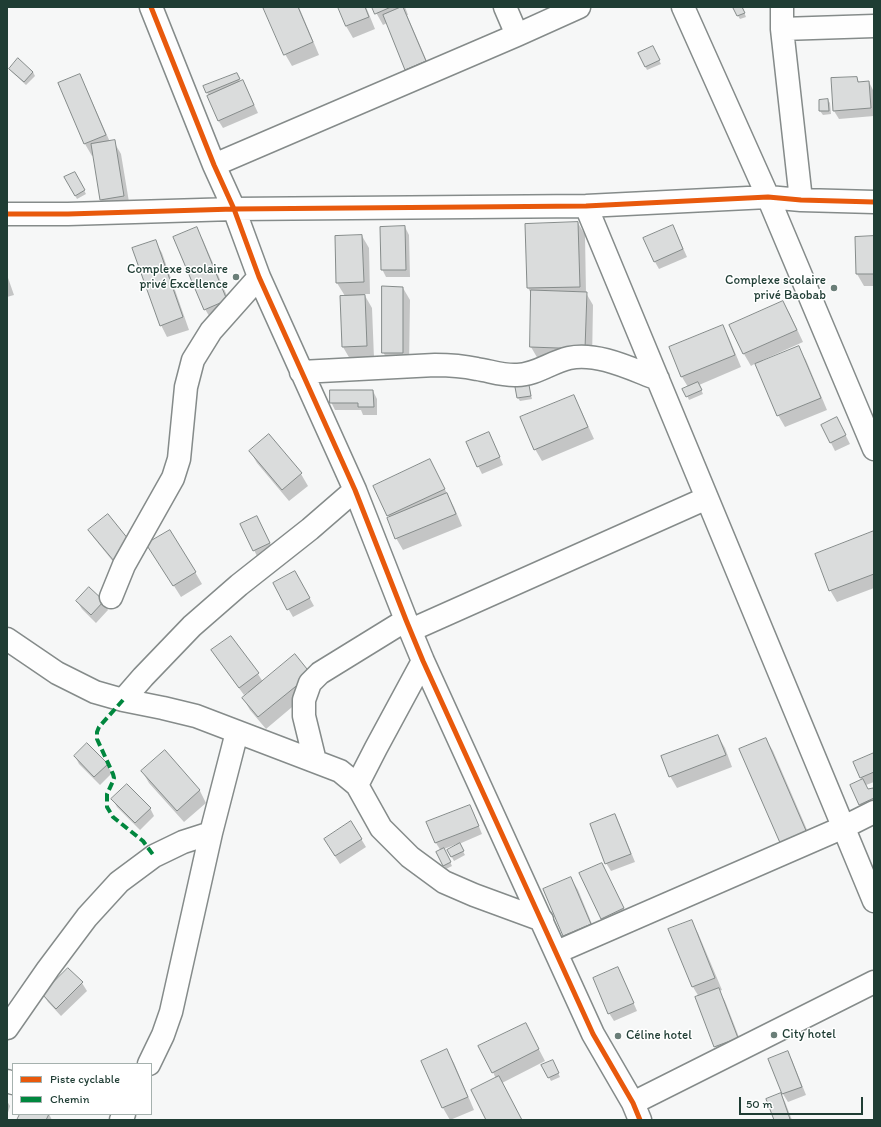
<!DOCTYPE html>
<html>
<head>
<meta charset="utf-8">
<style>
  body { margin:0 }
  #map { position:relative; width:881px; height:1127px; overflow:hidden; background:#f6f7f7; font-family:Itim,sans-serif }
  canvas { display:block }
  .frame { position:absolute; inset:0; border:8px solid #1f3d34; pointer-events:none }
  .legend { position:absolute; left:12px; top:1063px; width:140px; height:52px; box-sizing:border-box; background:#fff; border:1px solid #a5b1ae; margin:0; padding:5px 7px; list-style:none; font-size:12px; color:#1f3d34 }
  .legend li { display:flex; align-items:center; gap:8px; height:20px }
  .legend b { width:20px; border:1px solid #a5b1ae }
  .scale { position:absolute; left:739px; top:1097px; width:124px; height:18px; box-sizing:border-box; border:2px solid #1f3d34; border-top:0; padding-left:5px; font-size:12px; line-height:14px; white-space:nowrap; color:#1f3d34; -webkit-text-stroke:3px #fff; paint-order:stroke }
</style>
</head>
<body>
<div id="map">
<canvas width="881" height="1127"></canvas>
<div class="frame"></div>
<ul class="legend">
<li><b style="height:5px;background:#e8590c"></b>Piste cyclable</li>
<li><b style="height:5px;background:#00873e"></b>Chemin</li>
</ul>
<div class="scale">50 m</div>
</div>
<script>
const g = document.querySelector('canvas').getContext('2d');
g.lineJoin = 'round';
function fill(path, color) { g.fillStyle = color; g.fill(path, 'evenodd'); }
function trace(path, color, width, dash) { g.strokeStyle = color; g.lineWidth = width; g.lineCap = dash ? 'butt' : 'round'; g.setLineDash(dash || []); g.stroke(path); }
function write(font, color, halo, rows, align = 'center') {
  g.font = font + ' Itim,sans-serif'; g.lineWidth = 3; g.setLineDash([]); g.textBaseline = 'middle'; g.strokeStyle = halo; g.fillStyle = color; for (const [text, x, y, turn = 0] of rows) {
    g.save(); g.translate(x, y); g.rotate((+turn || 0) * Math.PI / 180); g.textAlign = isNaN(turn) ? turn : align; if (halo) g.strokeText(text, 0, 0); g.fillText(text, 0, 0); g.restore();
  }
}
fill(new Path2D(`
  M265,7H299L319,55L292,66L285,54Z
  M339,7H366L375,29L353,38L346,26Z
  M373,7H405L408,15H407L432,73L413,81L406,69L387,23L383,25Z
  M740,7H742L746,17L740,19L738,16Z
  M654,51L661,64L647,70L639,53Z
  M10,69L33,72L35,76L26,85L12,72Z
  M79,76L86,88L110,142H114L121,154L130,208L108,212L101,200L94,155L92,156L85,144L59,84Z
  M238,78L240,82L243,81L247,89L258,113L223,128L218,120L207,92Z
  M857,78L859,83L869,82L873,90L874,116L839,119L834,111Z
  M828,100L830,103L831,114L823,115L820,111Z
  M75,173L86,194L77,199L66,178Z
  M578,223L585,235L586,293L593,305L592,361L538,359L531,347L532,295L528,288Z
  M405,227L409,235L410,277H386L382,269Z
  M196,228L203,240L234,312L212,321L205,309Z
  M677,234L687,257L659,269L655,262Z
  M362,236L369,248L370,294H364L372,308L374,358L350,359L343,347L345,296L337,283Z
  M874,237V286H864L857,274Z
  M155,241L162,253L189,330L167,337L161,325Z
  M7,275L14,295L7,297Z
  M403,288L410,300L409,365L390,364L383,352Z
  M783,302L790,314L803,342L763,360V362L799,348L806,360L827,410L785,427L778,415L756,363L751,366L744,354L731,326Z
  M722,326L729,338L741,367L699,385L703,394L689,400L684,389L688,387L682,377L670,347Z
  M528,386L530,390L532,399L520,401L518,398Z
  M373,391L377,399V415H363L361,410H335L331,402Z
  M573,396L580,408L594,439L542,461L535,449Z
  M822,425L841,426L850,444L835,451Z
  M493,441L503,465L482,474L478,466Z
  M250,451L301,474L308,486L289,501L257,463Z
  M430,460L454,507L462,526L403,550L396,538L390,518L374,487Z
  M108,516L119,569L94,538L89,531Z
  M257,517L274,551L258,558L254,550Z
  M874,532V588L837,602L830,590Z
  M155,556L195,572L202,584L181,597Z
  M295,572L314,606L293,617L274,584Z
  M77,601L104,602L108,610L96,623L82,609Z
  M213,651L258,674L263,682L294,656L317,686L266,729L250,710L243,698L249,693L248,692L244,695L217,658Z
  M718,736L725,748L732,767L677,788L670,776Z
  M766,739L773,751L808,832L781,844Z
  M87,744L107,765L112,773L100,785L79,764L75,756Z
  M164,752L200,791L206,803L184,822L149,783L142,771Z
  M874,754V782L866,785L868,790L874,792V808L864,813L851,786L862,781L854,762Z
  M113,800L150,808L154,816L140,830L117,807Z
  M470,806L474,814L482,834L459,844L465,855L454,861L448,850L457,846V844L444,849L452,866L446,869L443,865L441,851L436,843L428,822Z
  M615,816L619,823L635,862L611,871L606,863Z
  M351,822L366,847L340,864L329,847Z
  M602,864L630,920L609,930L602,918Z
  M571,878L578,890L597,936L571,947L564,935Z
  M691,921L698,933L722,990L719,991L725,1001L744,1050L722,1058L715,1046L699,997L693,987L670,930Z
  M68,969L82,983L87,991L61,1016L48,1002L43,994Z
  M622,976L637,1011L614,1021L609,1013Z
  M532,1036L545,1061L502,1083L522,1120H487L496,1079L493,1072Z
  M447,1051L454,1063L474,1110L450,1120L443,1108L423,1061Z
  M788,1053L792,1060L806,1095L788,1102L783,1094L769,1060Z
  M554,1065L560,1077L551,1081L543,1066Z
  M781,1094L785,1102L792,1120H775Z
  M7,1101L10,1106L7,1116Z
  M21,1114H49L52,1120H18Z`), '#0003');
const building = new Path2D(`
  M263,7H298L313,42L284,55Z
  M338,7H365L369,17L346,26Z
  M372,7H391L375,14Z
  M401,7H403L426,61L405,70L383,15Z
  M737,7H742L745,13L737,16L733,8Z
  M653,46L660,60L645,67L638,53Z
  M18,58L33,72L24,82L9,69Z
  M237,73L240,79L206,93L203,86Z
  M80,74L106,135L84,144L58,83Z
  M857,77L858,82L869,81L871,108L833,111L831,78Z
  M243,80L254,105L218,121L207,96Z
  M828,99L829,111H819V100Z
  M115,140L124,196L100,200L91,144Z
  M75,172L85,190L75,196L64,177Z
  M578,222L580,287L527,288L525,224Z
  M673,225L683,249L654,262L643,238Z
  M405,226L406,270H381L380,227Z
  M197,227L227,300L204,310L173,237Z
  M362,235L364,282L336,283L335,236Z
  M874,236V274H856L855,237Z
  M156,240L183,317L160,326L132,248Z
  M382,286L403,287V353H382Z
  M531,290L587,292L585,349L530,347Z
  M365,295L367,346L342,347L340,296Z
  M783,301L797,330L743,354L729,325Z
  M723,325L735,355L681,377L669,347Z
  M799,346L821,398L777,416L755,364Z
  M698,382L702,390L686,397L682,389Z
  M529,385L531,396L517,398L515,387Z
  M330,390H373L374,407H358V403H330Z
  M574,395L588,427L534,450L520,417Z
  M837,417L846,435L830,443L821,425Z
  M489,432L500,457L477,467L466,442Z
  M269,434L302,473L282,490L249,451Z
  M430,459L445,489L387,516L373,486Z
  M447,493L456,514L395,539L387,518Z
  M108,514L133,545L114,561L88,530Z
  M257,516L270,543L253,551L240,524Z
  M170,530L196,572L173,586L146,544Z
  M874,531V574L829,591L815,554Z
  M295,571L310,598L287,610L273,583Z
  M89,587L104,601L91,615L76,601Z
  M231,636L259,673L239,688L211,650Z
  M295,654L311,674L258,717L242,698Z
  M718,735L726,755L669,777L661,756Z
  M766,738L807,833L781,845L739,749Z
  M87,743L108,764L94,777L74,756Z
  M165,750L200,790L177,811L141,771Z
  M874,753V772L860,778L853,762Z
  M863,779L868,789L873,788L874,790V798L859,805L850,785Z
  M127,784L151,808L135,823L111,799Z
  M470,805L479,826L435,843L426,822Z
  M615,814L631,854L605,864L590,824Z
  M351,821L362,839L335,856L324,839Z
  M460,843L464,851L451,857L447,850Z
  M444,848L451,862L443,866L436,852Z
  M602,863L624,908L601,919L579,873Z
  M571,877L591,924L563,936L543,889Z
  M692,920L715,978L692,987L668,929Z
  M618,967L634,1003L608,1014L593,978Z
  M68,968L83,982L56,1009L42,994Z
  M719,988L738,1038L714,1047L695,997Z
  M526,1023L539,1049L492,1073L478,1046Z
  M447,1049L468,1097L442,1108L421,1061Z
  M788,1051L802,1087L782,1094L768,1059Z
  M553,1060L559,1073L548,1078L541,1065Z
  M499,1076L522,1120H486L471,1090Z
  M781,1093L790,1119L787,1120H774L766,1099Z
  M20,1114H49L46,1120H17Z`);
fill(building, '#dadcdc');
trace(building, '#858b8a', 1);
const minor = new Path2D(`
  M151,7L214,165L234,209L259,277L355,490L406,620L423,661L593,1034L633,1103L640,1120
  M505,7L517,35
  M683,7L768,197L874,449
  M782,7V29L801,200
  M782,29L874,26
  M214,165L517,35L579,7
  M586,206L874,901
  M7,214H68L234,209L586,206L768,197L801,200L874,202
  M301,372L435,365C449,365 463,366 477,369C490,371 504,376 517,375C536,375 551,362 569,358C598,352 631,369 658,379
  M111,597L124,565L173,478L179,459L186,387L193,360L211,331L259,277
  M411,630L707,498
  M7,639L57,673L95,692L123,700L163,708L196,716L340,771L357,785L381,828L410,857L444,882L474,895L542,920
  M123,700L143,677L192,626L239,585L310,529L355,490
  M315,761L304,716V700L310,683L320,673L406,620
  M357,785L376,748L423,661
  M557,952L844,827L874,812
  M7,1028L48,969L87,917L119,882L154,856L183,842L211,833
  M149,1064L163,1035L171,1012L211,833L237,732
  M7,1081L13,1083
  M633,1103L874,982
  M121,1120L124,1114`);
trace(minor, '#858b8a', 25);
trace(minor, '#fefefe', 22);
trace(new Path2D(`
  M123,700L99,727L97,732V739L113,774L114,778L113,781L107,794V807L113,817L143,841L154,856`), '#00873e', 4, [8, 4]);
trace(new Path2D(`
  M151,7L214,165L234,209L259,277L355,490L406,620L423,661L593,1034L633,1103L640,1120
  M7,214H68L234,209L586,206L768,197L801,200L874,202`), '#e8590c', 5);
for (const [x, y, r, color] of [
  [236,277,4,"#6a7e78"],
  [834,288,4,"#6a7e78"],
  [774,1035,4,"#6a7e78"],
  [618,1036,4,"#6a7e78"]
]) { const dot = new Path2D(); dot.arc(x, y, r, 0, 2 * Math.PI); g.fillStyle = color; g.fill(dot); trace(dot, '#fff', 1.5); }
write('13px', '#1f3d34', '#fff', [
  ["Complexe scolaire",228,270],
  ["privé Excellence",228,285],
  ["Complexe scolaire",826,281],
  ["privé Baobab",826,296],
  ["City hotel",782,1035,"left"],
  ["Céline hotel",626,1036,"left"]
], 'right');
</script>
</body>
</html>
